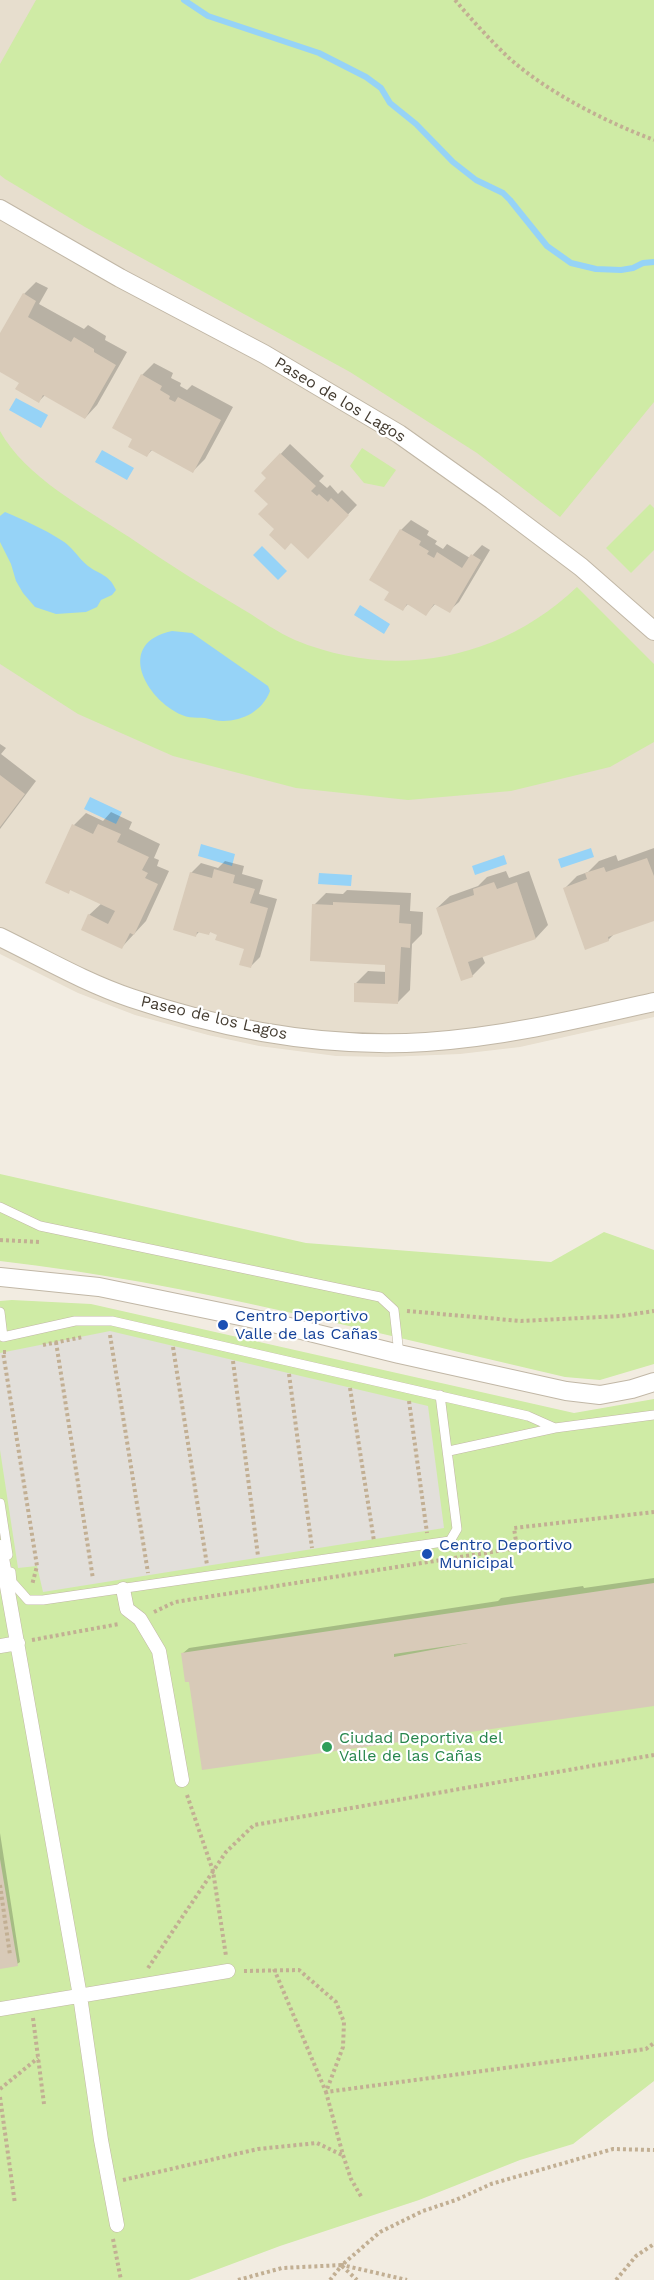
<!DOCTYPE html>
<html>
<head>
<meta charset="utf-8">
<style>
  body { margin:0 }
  canvas { display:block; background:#f2ece1 }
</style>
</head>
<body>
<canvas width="654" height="2280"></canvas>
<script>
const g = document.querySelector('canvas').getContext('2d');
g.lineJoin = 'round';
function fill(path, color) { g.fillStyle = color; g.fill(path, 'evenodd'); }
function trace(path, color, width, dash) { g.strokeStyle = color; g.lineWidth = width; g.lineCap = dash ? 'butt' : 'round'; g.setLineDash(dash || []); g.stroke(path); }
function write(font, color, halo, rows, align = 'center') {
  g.font = font + ' "Work Sans",sans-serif'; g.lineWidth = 4.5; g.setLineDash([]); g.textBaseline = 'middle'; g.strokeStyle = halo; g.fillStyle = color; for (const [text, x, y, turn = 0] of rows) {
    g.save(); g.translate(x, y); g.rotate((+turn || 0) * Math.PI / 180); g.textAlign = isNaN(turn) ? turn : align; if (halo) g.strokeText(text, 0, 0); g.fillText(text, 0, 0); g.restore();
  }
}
fill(new Path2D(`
  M0,0H654V1017L520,1047L460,1054L387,1057L336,1056L259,1046L208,1035L135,1015L78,993L0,954Z`), '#e7dece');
fill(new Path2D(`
  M36,0H654V402L560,517L477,453L350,372L85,227L5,179L0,175V64Z
  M0,431C25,477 86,509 129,537C167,563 205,587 244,610C261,620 278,633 295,640C394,681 500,660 577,587L654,664V742L610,767L511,791L408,800L296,788L173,756L78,714L0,664Z
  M362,448L396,470L384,487L364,483L350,466Z
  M650,504L654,508V550L631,573L606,548Z
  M0,1174L306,1243L551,1262L604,1232L654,1250V1364L600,1380L565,1377C378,1334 191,1283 0,1261Z
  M12,1300L91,1304L574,1413L654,1399V2081L573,2144L520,2160L419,2200L280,2246L189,2280H0V1301Z`), '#cfeba5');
fill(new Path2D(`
  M110,1331L428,1406L444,1528L43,1592L37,1566L18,1568L0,1450V1353Z`), '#e2dfda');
fill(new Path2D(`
  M16,398L48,415L41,428L9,410Z
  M102,450L134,468L127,480L95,462Z
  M5,512C24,520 44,529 61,540C72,546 78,558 88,566C100,575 109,574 116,590L112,595L101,600L97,607L86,612L56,614L35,607L23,593L16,581L11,564L0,542V516Z
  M262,546L287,571L278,580L253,555Z
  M360,605L390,624L384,634L354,615Z
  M172,631L192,633L268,686L270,691C263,710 244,721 223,721C217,721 211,719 205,718C197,717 190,719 182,715C145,699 115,643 172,631Z
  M90,797L122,812L116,824L84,809Z
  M201,844L235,854L232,866L198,856Z
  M591,848L594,857L561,868L558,859Z
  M504,855L507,864L475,875L472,866Z
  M319,873L352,875L351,886L318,884Z`), '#96d3f7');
fill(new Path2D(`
  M36,282L48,288L39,304L84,329L88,325L106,336L105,340L127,352L97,405L85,418L45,395L39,401L21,382L0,370V336L24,294Z
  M154,363L173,373L171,378L181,383L180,386L187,390L192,385L233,407L205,459L193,471L153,449L147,455L134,438L142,375Z
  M290,444L324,476L319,481L327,488L330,485L338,494L342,490L357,505L317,547L276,529L270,504L268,477L263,473Z
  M411,520L429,531L427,535L437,541L435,544L443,549L447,544L470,558L482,545L490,550L459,602L449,611L436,603L426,614L408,604L403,609L391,592L401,530Z
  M0,744L6,748L1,754L36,781L0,829Z
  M111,812L132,822L129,829L160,844L154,858L159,860L157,866L169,871L146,921L122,947L89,915L102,903L71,889L68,892L74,825L86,813L103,821Z
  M654,848V919L615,933L608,940L565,888L577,876L588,872L599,861L616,855L618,861Z
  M225,861L244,866L242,874L263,880L259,894L277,899L260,957L251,966L246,948L211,931L208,934L200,931L196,935L191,873L201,863L218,868Z
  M506,871L509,878L529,871L548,925L536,938L482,956L485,963L472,976L437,908L450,896L478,886L487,877Z
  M347,890L411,893L410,911L423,912L422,934L412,944L410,990L397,1003L356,983L368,971L387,972V964L314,905L326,893L343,894Z
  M654,1578V1705L190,1681L182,1654L189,1648L498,1601L501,1598L583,1586L584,1588Z
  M0,1833L20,1962L17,1964L0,1967Z`), '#0003');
trace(new Path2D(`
  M184,0L208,16L319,53L366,77L381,88L390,103L416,124L453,162L476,180L503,193L510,200L547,246L571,263L596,269L621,270L633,268L643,263L654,262`), '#96d3f7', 6);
fill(new Path2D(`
  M23,293L36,301L28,317L71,342L74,337L94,349V352L116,365L85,419L43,395L39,403L15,389L19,383L0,372V333Z
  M141,374L162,386L160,390L170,396L169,399L175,402L178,397L221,420L193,473L151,450L147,457L128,447L132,439L112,428Z
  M280,453L316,486L311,491L317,496L319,494L328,502L331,498L349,515L308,559L291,543L285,550L269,535L274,529L258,514L268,504L254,491L266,478L261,473Z
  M400,529L421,541L419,545L429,551L427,554L434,558L437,552L462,568L471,554L481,560L450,613L434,604L426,616L407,604L403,611L384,600L389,592L369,580Z
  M0,775L25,794L0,827Z
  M72,824L93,834L98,824L121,834L117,842L149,857L142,870L148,873L145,878L158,884L134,935L130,933L122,949L81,930L88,914L108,924L115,911L70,890L69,894L45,883Z
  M647,858L654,876V921L608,937L609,941L585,950L563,888L587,879L585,873L604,867L606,872Z
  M214,869L235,875L233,883L255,889L250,903L268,908L251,968L239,965L244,949L215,940L217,935L210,932L209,935L197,932L196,937L173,930L190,872L212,878Z
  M494,882L497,889L517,882L536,939L468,962L473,977L461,981L436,908L474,895L473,889Z
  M333,902L400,905L399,923L411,924L410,948L401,947L398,1004L354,1002V983L385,984V965L310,961L312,904L333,905Z
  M654,1583V1706L202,1770L189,1682H185L181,1653ZM468,1643L394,1657V1654Z
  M0,1859L18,1966L0,1969Z`), '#d8cab8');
const service = new Path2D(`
  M0,1207L40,1226L380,1297L394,1310L399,1354
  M0,1312L3,1337L75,1321H112L528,1416L555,1428
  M449,1451L555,1428L654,1415
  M0,1503L8,1555
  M11,1572L12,1582L28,1600H43L450,1541L457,1529L440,1395`);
const pedestrian = new Path2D(`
  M0,1547L80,1996L101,2140L117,2225
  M123,1589L127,1609L140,1619L159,1651L182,1780
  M0,1646L18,1643
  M0,2009L228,1971`);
const minor = new Path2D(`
  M0,209L120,278L264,354L399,434L492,500L581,567L654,631
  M0,937C43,958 86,983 131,998C225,1030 327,1048 426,1042C503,1037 579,1019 654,1002
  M0,1277L99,1287L269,1322L399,1354L566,1391L600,1395L632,1389L654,1382`);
trace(service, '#c1b7a6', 10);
trace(pedestrian, '#c1b7a6', 15);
trace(minor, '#c1b7a6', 20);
trace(new Path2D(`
  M455,0C472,20 490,40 509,58C547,92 606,122 654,140
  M0,1240L40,1242
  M407,1311L521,1321L621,1316L654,1311
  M110,1335L148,1573
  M56,1342L93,1579
  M43,1345L83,1337
  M173,1347L207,1565
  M6,1352H3L37,1566L32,1585
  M233,1361L258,1556
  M289,1374L312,1548
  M350,1388L374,1541
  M409,1401L427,1533
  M154,1612L175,1602L517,1548L514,1528L654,1512
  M32,1640L119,1624
  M187,1795L213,1871L226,1956
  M0,1885L10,1955
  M148,1968L226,1852L254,1825L654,1755
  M274,1969L326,2092L646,2049L654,2043
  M244,1971L299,1970L336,2002L344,2022L343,2047L326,2092L343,2155L351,2179L362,2198
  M33,2018L44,2104
  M0,2089L38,2058
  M0,2097L15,2204
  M123,2180L258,2149L317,2143L342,2155
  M113,2239L121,2280
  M342,2266L357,2280
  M238,2280L282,2268L342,2265L380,2232L423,2211L456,2200L491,2184L613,2149L654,2150
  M330,2280L342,2265L407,2280
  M616,2280L636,2256L654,2244`), '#c2af93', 4, [3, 3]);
trace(service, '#fff', 9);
trace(pedestrian, '#fff', 14);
trace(minor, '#fff', 18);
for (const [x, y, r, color] of [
  [223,1325,6,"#1a4fb4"],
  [427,1554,6,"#1a4fb4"],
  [327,1747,6,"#2e9e5b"]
]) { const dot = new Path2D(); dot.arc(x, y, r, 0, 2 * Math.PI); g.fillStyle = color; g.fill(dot); trace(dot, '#fff', 2); }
write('16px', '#443c31', '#fff', [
  ["Paseo de los Lagos",340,400,31],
  ["Paseo de los Lagos",214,1018,13]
]);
write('16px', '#164399', '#fff', [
  ["Centro Deportivo",235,1316],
  ["Valle de las Cañas",235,1334],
  ["Centro Deportivo",439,1545],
  ["Municipal",439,1563]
], 'left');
write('16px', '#27864d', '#fff', [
  ["Ciudad Deportiva del",339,1738],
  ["Valle de las Cañas",339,1756]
], 'left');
</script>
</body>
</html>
